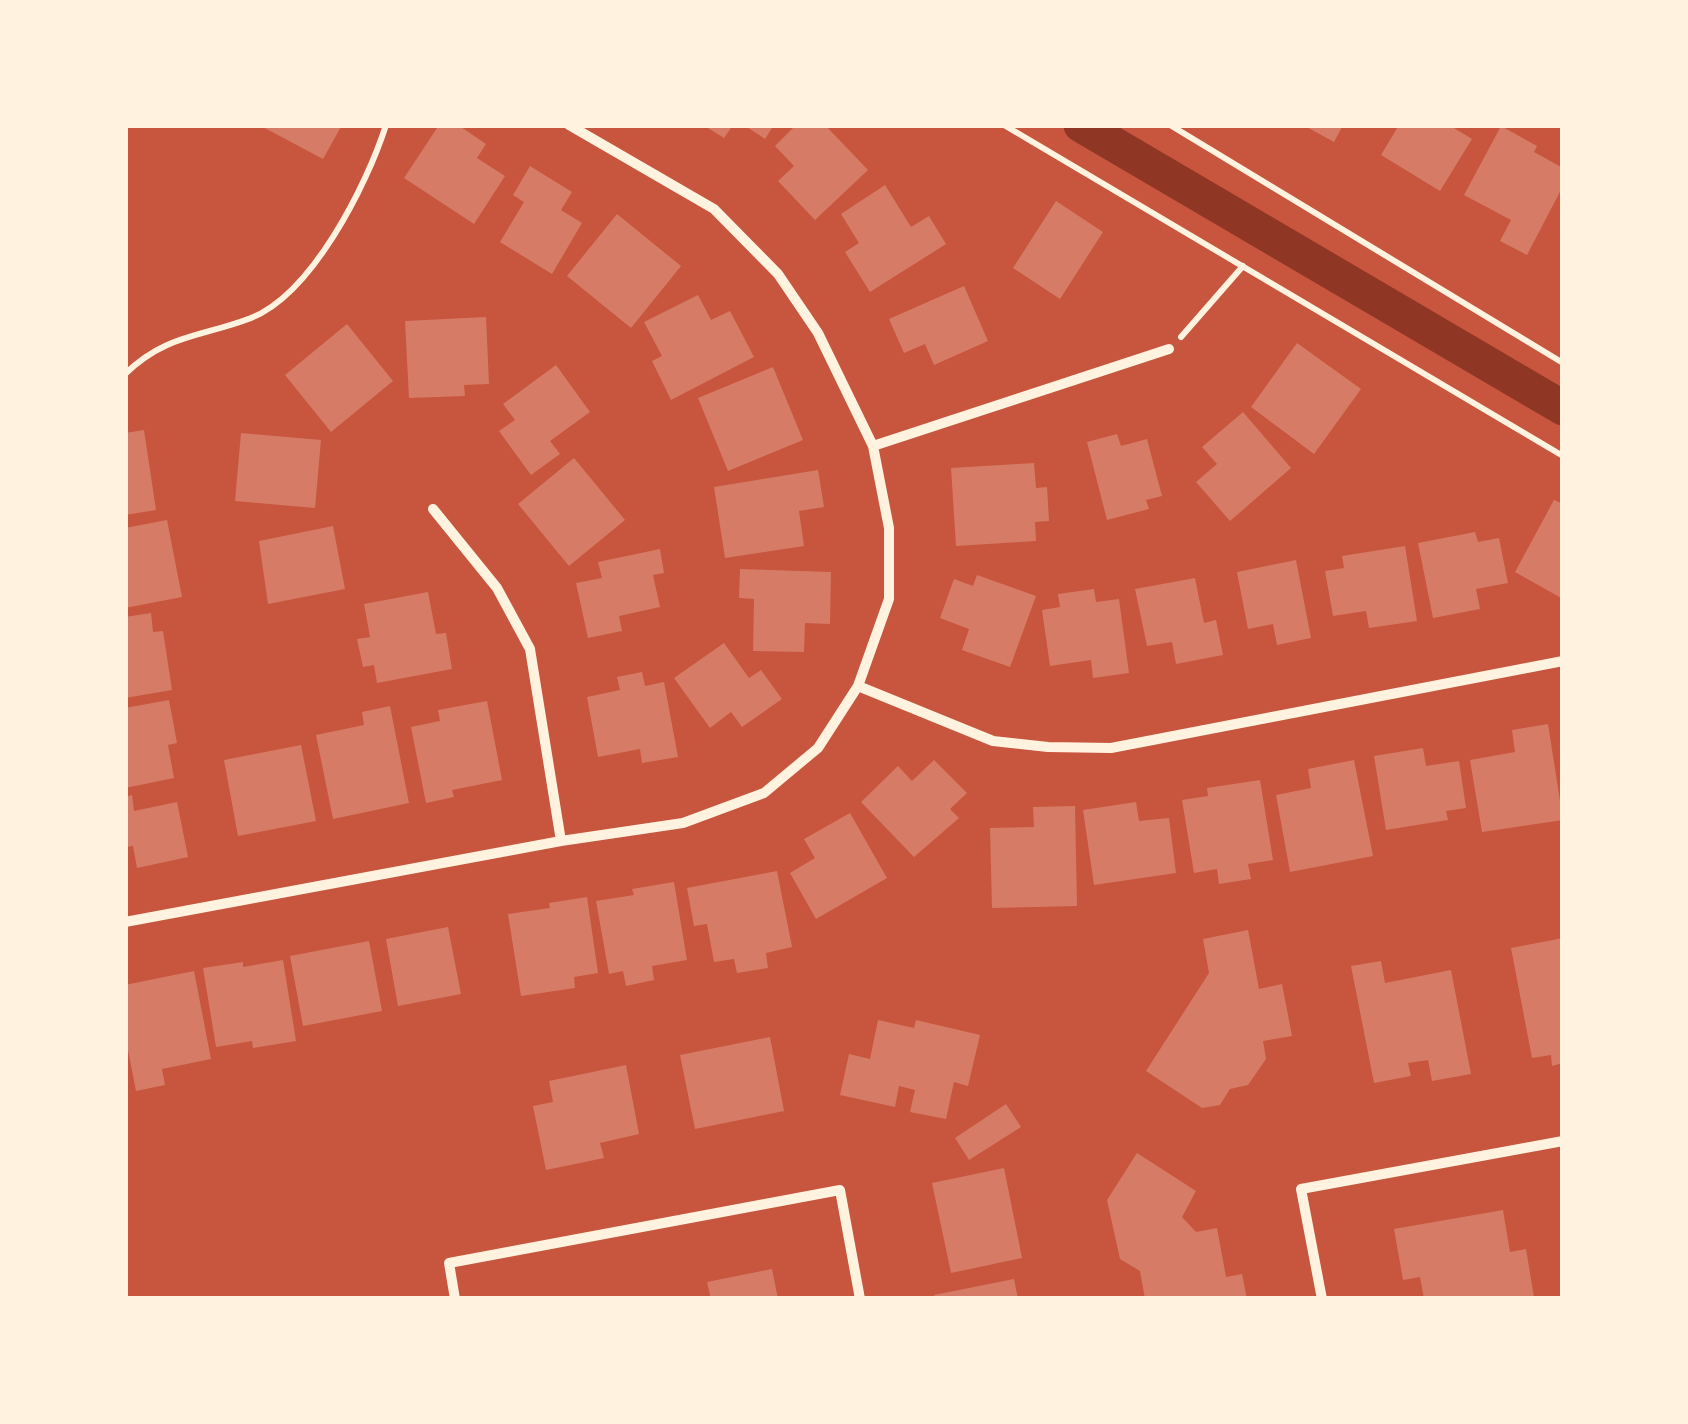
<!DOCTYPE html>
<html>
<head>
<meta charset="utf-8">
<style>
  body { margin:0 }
  #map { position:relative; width:1688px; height:1424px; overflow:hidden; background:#c8553d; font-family:"Nunito Sans",sans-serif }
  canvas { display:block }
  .frame { position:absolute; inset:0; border:128px solid #fff3e0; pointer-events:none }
</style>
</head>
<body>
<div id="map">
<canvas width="1688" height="1424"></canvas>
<div class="frame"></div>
</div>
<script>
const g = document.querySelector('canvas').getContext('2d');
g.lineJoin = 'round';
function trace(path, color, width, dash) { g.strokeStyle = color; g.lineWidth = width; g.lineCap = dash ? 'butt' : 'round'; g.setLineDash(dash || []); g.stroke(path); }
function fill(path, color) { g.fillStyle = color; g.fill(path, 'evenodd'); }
trace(new Path2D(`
  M1081,125L1563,408`), '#8f3625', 35);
fill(new Path2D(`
  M259,125H342L323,159Z
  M439,125H458L486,144L477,158L505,176L474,224L404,178Z
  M703,125H733L724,138Z
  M744,125H774L765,139Z
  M796,125H825L868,170L815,220L778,181L794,166L775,146Z
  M1303,125H1343L1334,142Z
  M1399,125H1449L1472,139L1440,191L1381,155Z
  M1501,126L1537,146L1534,152L1563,168V186L1527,255L1500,241L1511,220L1464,195Z
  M530,166L572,192L561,210L582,223L552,274L500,242L524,202L513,195Z
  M885,185L911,227L929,216L946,244L870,292L845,252L859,243L841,214Z
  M1056,201L1103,232L1060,299L1013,268Z
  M617,214L681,266L631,328L567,276Z
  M964,286L988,341L934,365L925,344L904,353L889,319Z
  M698,295L711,320L730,311L754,357L671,400L652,361L662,356L644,322Z
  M486,317L489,384L464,385L465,396L409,398L405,321Z
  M347,324L393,381L331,432L285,375Z
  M1297,343L1361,389L1314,454L1251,407Z
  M556,365L590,412L550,441L560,454L531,475L499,431L515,420L503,404Z
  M773,367L803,440L728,471L698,398Z
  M1243,412L1291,468L1230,521L1196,482L1217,464L1202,447Z
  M144,430L156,510L125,515V433Z
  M241,433L321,440L315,508L235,501Z
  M1117,434L1121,446L1147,439L1162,496L1146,500L1149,509L1107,520L1087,442Z
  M574,458L625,520L569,566L518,504Z
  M1034,463L1036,488L1047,487L1049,521L1035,522L1036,541L956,546L951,468Z
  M818,470L824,507L799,511L804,546L725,558L714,487Z
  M1554,500L1563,504V599L1515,572Z
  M167,520L182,597L125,608V528Z
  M333,526L345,589L268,604L259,541Z
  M1475,532L1478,542L1499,538L1508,583L1476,589L1480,609L1433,618L1418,543Z
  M1405,546L1417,621L1369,628L1366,611L1333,616L1325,571L1344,568L1342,556Z
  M660,549L664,573L653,575L660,607L619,616L622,631L588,638L576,583L602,578L598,562Z
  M1296,560L1311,638L1277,645L1273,624L1248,629L1237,572Z
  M740,569L831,572L830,624L805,623L804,652L753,651L754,599L739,598Z
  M977,575L1036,596L1010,667L962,650L969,629L940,618L954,579L973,586Z
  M1195,578L1204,623L1216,620L1223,655L1176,664L1172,642L1147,646L1135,589Z
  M1094,589L1096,602L1119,599L1129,673L1093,678L1091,660L1050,666L1042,610L1060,607L1058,594Z
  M428,592L436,634L446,633L452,669L377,683L374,665L363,667L357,639L370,637L364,604Z
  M151,613L153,632L163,631L172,690L125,698V617Z
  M724,643L749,678L761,670L782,699L742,727L731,712L710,728L674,678Z
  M642,672L645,686L664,682L678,757L642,763L640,749L598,757L587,697L620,690L617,677Z
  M169,700L177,743L168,745L174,778L125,788V708Z
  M487,701L502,780L452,790L454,797L426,803L411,727L440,721L438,710Z
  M390,706L409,803L333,819L316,735L364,725L362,712Z
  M1548,724L1563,820L1482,832L1470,760L1515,752L1512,730Z
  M301,745L316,821L238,836L224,760Z
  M1423,748L1426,766L1459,761L1466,808L1446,811L1448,820L1386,830L1374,756Z
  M934,760L967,793L950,809L959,818L914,857L861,802L898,766L912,781Z
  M1354,760L1373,856L1290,872L1276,795L1311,788L1308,769Z
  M1260,780L1273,860L1248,864L1251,879L1219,884L1217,869L1194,873L1182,800L1208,796L1207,788Z
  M132,795L134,811L177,802L188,857L137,868L133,846L125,847V797Z
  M1136,802L1139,821L1169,818L1176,873L1094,885L1083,810Z
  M1075,806L1077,906L992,908L990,828L1034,827L1033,807Z
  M850,813L887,878L816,919L790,873L815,858L804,839Z
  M777,871L792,947L766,953L768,968L737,973L734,959L714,962L707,924L694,926L687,888Z
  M674,882L687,960L652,966L654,980L626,986L623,971L609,974L596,901L634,895L632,889Z
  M587,897L598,973L574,977L575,988L521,996L508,914L550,908L549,903Z
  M448,927L461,994L398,1006L386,939Z
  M1248,930L1259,989L1282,984L1292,1036L1263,1041L1266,1059L1248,1085L1230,1089L1220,1105L1202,1108L1146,1071L1209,973L1203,939Z
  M1563,938V1063L1552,1066L1551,1055L1532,1058L1511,948Z
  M369,941L382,1011L303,1026L290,956Z
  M283,960L296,1041L253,1048L252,1041L216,1047L203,968L243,962V967Z
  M1381,961L1385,983L1451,970L1471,1074L1432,1081L1428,1060L1408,1063L1411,1076L1374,1083L1351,966Z
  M194,971L211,1059L162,1069L165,1085L136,1091L125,1035V985Z
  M878,1020L914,1028L916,1020L980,1035L968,1086L954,1082L946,1119L910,1112L915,1090L899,1086L895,1107L840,1095L849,1054L870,1059Z
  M770,1037L784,1111L695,1129L680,1055Z
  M626,1065L639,1134L600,1143L604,1158L546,1170L533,1106L553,1102L549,1081Z
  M1006,1104L1021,1127L969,1160L955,1138Z
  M1137,1153L1196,1191L1182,1217L1196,1232L1217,1228L1226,1277L1242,1274L1247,1299H1145L1140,1271L1120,1259L1107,1200Z
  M1004,1168L1022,1258L951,1273L932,1183Z
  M1503,1210L1510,1252L1526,1249L1534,1297L1424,1299L1420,1277L1403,1280L1394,1229Z
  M772,1269L778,1299H711L707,1282Z
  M1014,1279L1018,1299H935L934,1295Z`), '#d67c66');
trace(new Path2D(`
  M1004,125L1563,456
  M1170,125L1563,363
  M1181,337L1243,266
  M125,374C166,334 202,337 251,318C312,294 367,185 386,125`), '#fff3e0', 6);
trace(new Path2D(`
  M873,446L1169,349
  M433,509L497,588L530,649L561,841
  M858,686L993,741L1048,747L1111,748L1563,661
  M125,922L561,841L683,823L764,793L818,748L858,686L889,599V528L873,446L818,333L778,274L714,209L569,125
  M455,1299L449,1263L840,1190L860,1299
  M1322,1299L1301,1189L1563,1141`), '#fff3e0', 10);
</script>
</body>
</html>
